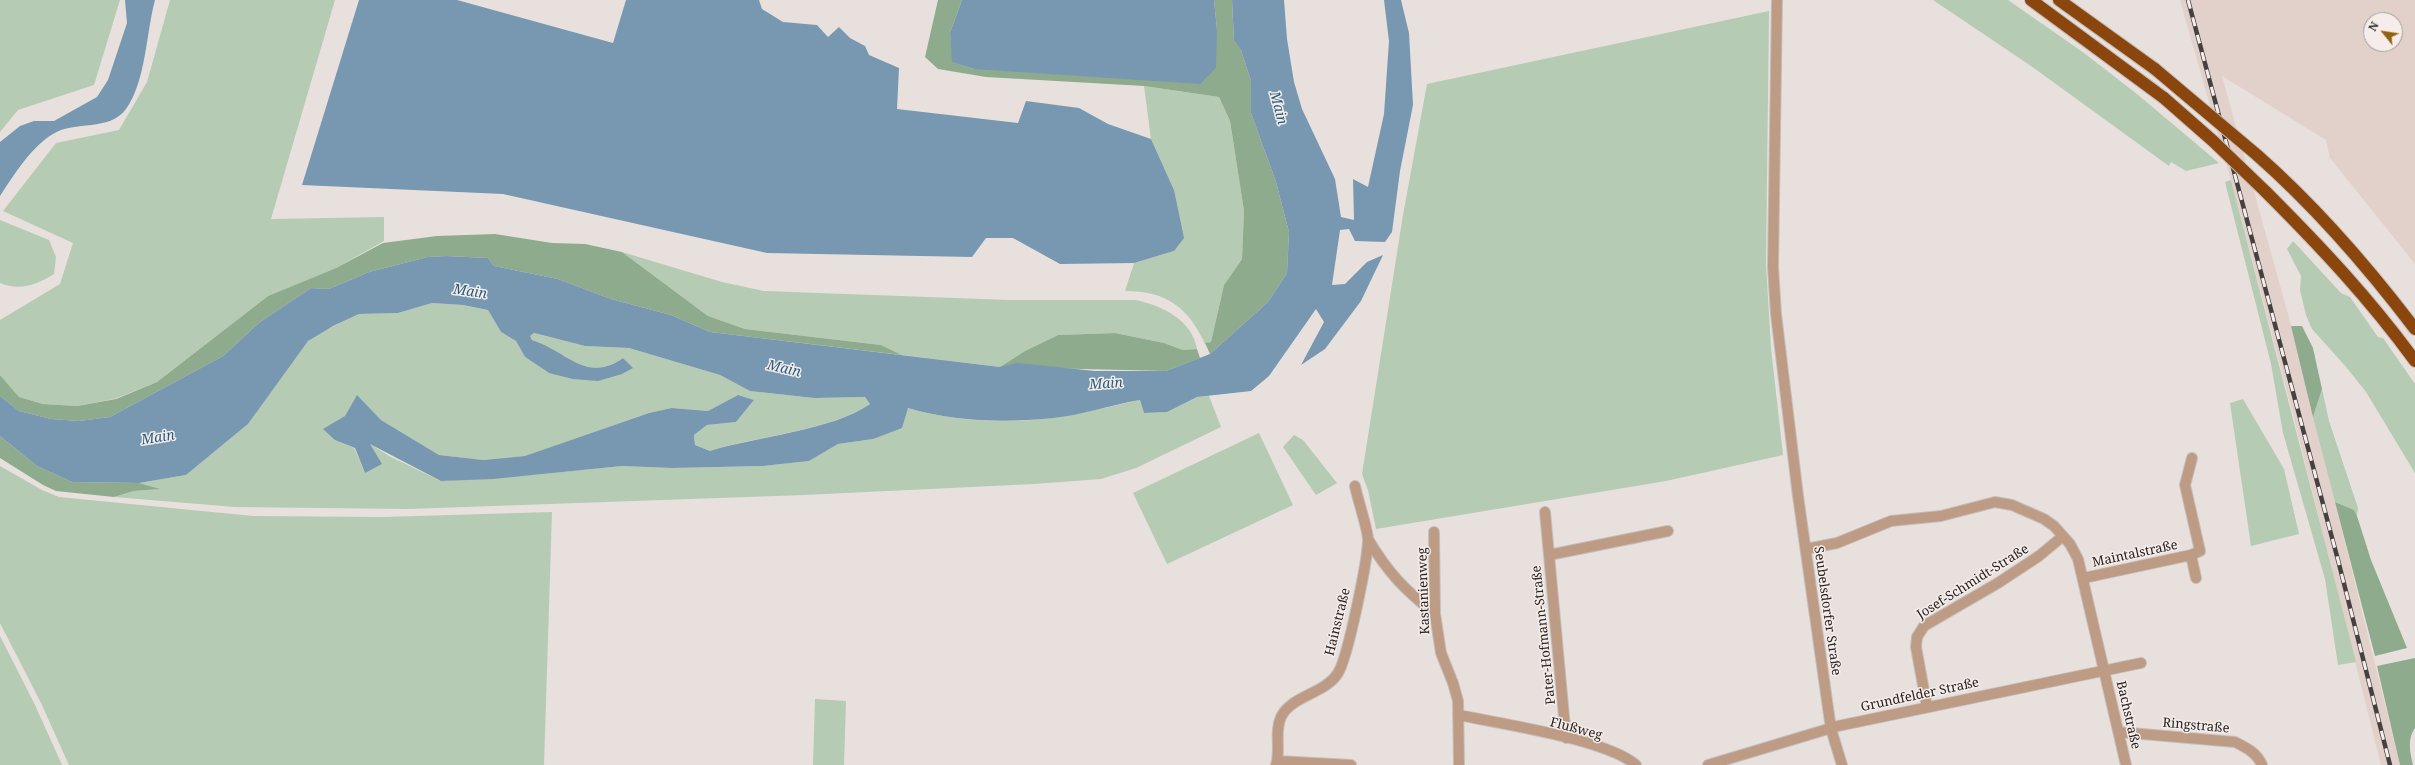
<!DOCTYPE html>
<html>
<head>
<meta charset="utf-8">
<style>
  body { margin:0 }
  #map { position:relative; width:2415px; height:765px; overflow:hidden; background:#e8e0dc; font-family:"Noto Serif",serif }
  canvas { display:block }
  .north { position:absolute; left:2363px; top:12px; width:40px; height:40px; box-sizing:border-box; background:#f6edea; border:1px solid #a39c9a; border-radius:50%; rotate:300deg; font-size:11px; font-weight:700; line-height:16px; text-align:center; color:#262322 }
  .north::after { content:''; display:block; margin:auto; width:14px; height:18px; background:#91620f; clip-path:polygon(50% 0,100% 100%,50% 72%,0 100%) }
</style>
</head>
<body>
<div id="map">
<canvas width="2415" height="765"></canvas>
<div class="north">N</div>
</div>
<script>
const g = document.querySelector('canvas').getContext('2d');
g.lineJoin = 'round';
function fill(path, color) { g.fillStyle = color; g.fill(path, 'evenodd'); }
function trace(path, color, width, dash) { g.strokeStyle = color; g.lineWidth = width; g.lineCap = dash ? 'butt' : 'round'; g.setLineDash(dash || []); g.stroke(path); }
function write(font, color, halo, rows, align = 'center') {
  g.font = font + ' "Noto Serif",serif'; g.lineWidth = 3; g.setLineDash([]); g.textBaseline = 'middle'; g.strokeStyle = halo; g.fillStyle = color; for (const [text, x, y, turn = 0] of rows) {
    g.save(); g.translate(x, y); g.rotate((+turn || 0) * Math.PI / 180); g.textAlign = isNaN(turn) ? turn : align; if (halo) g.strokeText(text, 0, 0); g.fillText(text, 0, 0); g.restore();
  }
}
fill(new Path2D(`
  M2180,0H2415V264L2330,158L2326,140L2222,76L2291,325L2400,765H2381L2291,407L2231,180ZM2371,20H2395V44H2371Z`), '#e1d1ca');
fill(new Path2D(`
  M0,0H120L94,85L18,110L0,132Z
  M170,0H335L271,219L384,217V241L336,268L268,296L157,382L114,399L77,406L43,404L19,397L0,375V320L60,284L73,243L3,211L56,143L119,130L147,82Z
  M1933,0H2008L2084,53L2137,94L2219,163L2186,171L2171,162L2169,166L2031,66Z
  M1769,11L1766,264L1771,348L1783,455L1666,481L1376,529L1368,490L1362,474L1403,215L1427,84Z
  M1144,86L1219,97L1230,121L1244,211L1242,259L1224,285L1211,342L1205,344C1188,307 1166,291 1125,291L1134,263L1174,251V190L1151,139Z
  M2231,180L2356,662L2338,665L2325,579L2283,433L2271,364L2225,182Z
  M0,220L49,240L56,257L54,274C36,285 20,291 0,283Z
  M2293,241L2341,293L2350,297L2378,337L2383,338L2415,384V473L2366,392L2347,368L2312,329L2306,315L2300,290L2301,276L2287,249Z
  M622,252L722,282L764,291L1009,300H1136C1163,306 1192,320 1197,349L1183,350L1164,343L1115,333L1058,335L1025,351L1000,367L902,355L881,345L745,329L708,316Z
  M432,303L463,305L488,310L501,332L516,341L525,357L549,373L622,374L632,368L623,358C585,384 567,351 532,340L530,336L533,333L585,346L629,348L720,375L750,391L814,398L865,397L870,404C827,432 759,435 710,451L695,445L694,435L707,425L736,422L754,400L738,395L708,411L673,408L649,413L526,456L482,460L439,455L381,420L357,396L345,416L335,440L354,448L365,473L369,443L389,456L441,481L542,474L622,466L672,468L763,466L809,461L838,444L873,439L908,408C949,421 1013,425 1056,417C1084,413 1112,406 1140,400L1144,413L1167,412L1197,397L1209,396L1221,427L1136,468L1101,479L1034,484L804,495L408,509L235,507L114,497L134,491L158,489L139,483L186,475L248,424L298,353L308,341L321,332L359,314L398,313Z
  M2322,389L2329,421L2358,508L2357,516L2354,510L2335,502L2313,417Z
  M2243,399L2284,469L2299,534L2251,546L2230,403Z
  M1259,433L1293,505L1167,564L1133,493Z
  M1294,435L1303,440L1337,483L1316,495L1283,447Z
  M0,466L42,490L59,497L253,516L383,517L552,512L544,765H69L41,703L0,623Z
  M0,636L35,705L62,765H0Z
  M815,699L846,701L844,765H813Z`), '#b5cbb3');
fill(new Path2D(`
  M938,0H962L950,33L953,62L974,69L1217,30L1214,0H1232L1234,41L1241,50L1251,81V113L1276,182L1289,232L1287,273L1268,302L1210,354L1205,343L1211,342L1224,285L1242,259L1244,211L1230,121L1219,97L1144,86L986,77L938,69L925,57Z
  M495,234L552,243L585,244L622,252L708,316L745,329L881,345L902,355L710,332L671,315L611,299L558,279L494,266L488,258L446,256L428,257L369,272L329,289L311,288L260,322L223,356L110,417L79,421L51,419L19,411L0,396V375L19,397L43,404L77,406L116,399L157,382L268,296L336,268L383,243L437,236Z
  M2291,326H2302L2313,348L2322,389L2313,417Z
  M1115,333L1164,343L1183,350L1197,349L1200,358L1166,371L1000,367L1025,351L1058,335Z
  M0,436L37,466L72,482L139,483L160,489L134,491L114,497L56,491L43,485L0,458Z
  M2335,502L2354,510L2357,516L2371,560L2407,648L2375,656Z
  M2415,658V728C2407,739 2410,752 2413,765H2400L2377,666Z`), '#8fab8d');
fill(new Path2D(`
  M125,0H155C146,33 146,81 126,109C109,132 75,120 53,134C31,147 14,175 0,196V142L20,126L34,121H54L97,97L108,80L127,23Z
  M359,0H457L613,43L626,0H759L762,9L783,22L817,25L828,37L839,27L850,38L865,46L869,55L899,68L897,109L1018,123L1026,101L1079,108L1108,124L1151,139L1174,190L1184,238L1174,251L1134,263L1060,264L1013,238H986L972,257L767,253L503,194L302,185Z
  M962,0H1214L1217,30L1216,68L1200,84L974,69L952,62L950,33Z
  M1232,0H1284L1287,39L1294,82L1302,109L1335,179L1341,217L1354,220L1353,179L1368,187L1384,114L1389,41L1384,0H1401L1409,33L1413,105L1400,171L1392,232L1385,242L1355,241L1349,229L1340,230L1332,285L1345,284L1367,262L1383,255L1361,301L1325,349L1301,365L1324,322L1316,309L1269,376L1251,391L1197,397L1167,412L1144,413L1140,400C1111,405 1082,415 1053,418C1005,423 955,422 908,408L902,428L873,439L838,444L809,461L763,466L672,468L622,466L493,479L441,481L370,444L382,464L365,473L355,448L335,440L323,429L345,416L357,395L381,420L439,455L483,460L525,456L649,413L672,408L708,411L738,395L754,400L736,422L707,425L694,435L695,445L710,451C757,436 831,431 870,404L865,397L814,398L750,391L720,375L629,348L585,346L534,333L530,336L532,340C567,351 586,384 623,358L633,368L622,374L598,381L573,379L549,373L525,357L516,341L501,332L488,310L463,305L432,303L398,313L359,314L333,326L308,341L248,424L186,475L139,483L72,482L37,466L0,436V396L19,411L51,419L79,421L110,417L223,356L260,322L311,288L329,289L369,272L428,257L446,256L488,258L494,266L558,279L611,299L671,315L710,332L1000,367L1017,363L1095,371H1166L1210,354L1268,302L1287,273L1289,232L1276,182L1251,113V81L1241,50L1234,41Z`), '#7798b0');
const minor = new Path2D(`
  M1777,0L1773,267L1776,314L1798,496L1831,729L1842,765
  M1545,512L1549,555
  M1434,532L1435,614L1441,653L1453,683L1458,701L1459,765
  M1368,539C1388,573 1405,590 1435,614
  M1806,549L1837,543L1891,521L1941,516L1995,502L2012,505L2044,519L2054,526L2070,544L2078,559L2126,765
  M2191,555L2200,551L2185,485L2192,458
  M2084,578L2191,555L2196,578
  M1927,707L1916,647L1917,637L1924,626L1998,583L2039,556L2063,536
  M1459,715C1501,724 1606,739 1636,765
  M2119,732L2235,742C2247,748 2257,753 2262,765
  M1566,738L1549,555L1668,531
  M1278,761L1351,765
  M1276,765C1281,750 1274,732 1281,717C1292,695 1325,694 1338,673C1348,657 1368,559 1368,539C1367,526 1358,501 1355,486
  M1708,765L1838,726L2141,663`);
const motorway = new Path2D(`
  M2031,0L2164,98
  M2059,0L2155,69
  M2257,155C2316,207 2368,267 2415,329
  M2265,191C2319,245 2370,299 2415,361`);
trace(minor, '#c5bebb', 12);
trace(motorway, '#c5bebb', 14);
trace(minor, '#bd9b85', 10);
trace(motorway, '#8a460d', 12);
const rail = new Path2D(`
  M2188,0L2338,560L2390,765`);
trace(rail, '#454140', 4.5);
trace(rail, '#f6edea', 3, [9]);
const motorwayBridge = new Path2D(`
  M2155,69L2257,155
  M2164,98L2213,141L2265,191`);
trace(motorwayBridge, '#c5bebb', 14, []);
trace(motorwayBridge, '#8a460d', 12);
write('13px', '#262322', '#f6edea', [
  ["Maintalstraße",2135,554,-12],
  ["Josef-Schmidt-Straße",1973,582,-32],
  ["Kastanienweg",1424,591,-92],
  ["Seubelsdorfer Straße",1827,611,82],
  ["Hainstraße",1338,622,-76],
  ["Pater-Hofmann-Straße",1544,635,-96],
  ["Grundfelder Straße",1920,695,-12],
  ["Bachstraße",2128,715,77],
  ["Ringstraße",2196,726,5],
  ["Flußweg",1576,729,15]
]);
write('italic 14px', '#245c7f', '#f6edea', [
  ["Main",1278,108,75],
  ["Main",470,292,8],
  ["Main",784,369,13],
  ["Main",1106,384,-4],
  ["Main",158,438,-9]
]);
</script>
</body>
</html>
